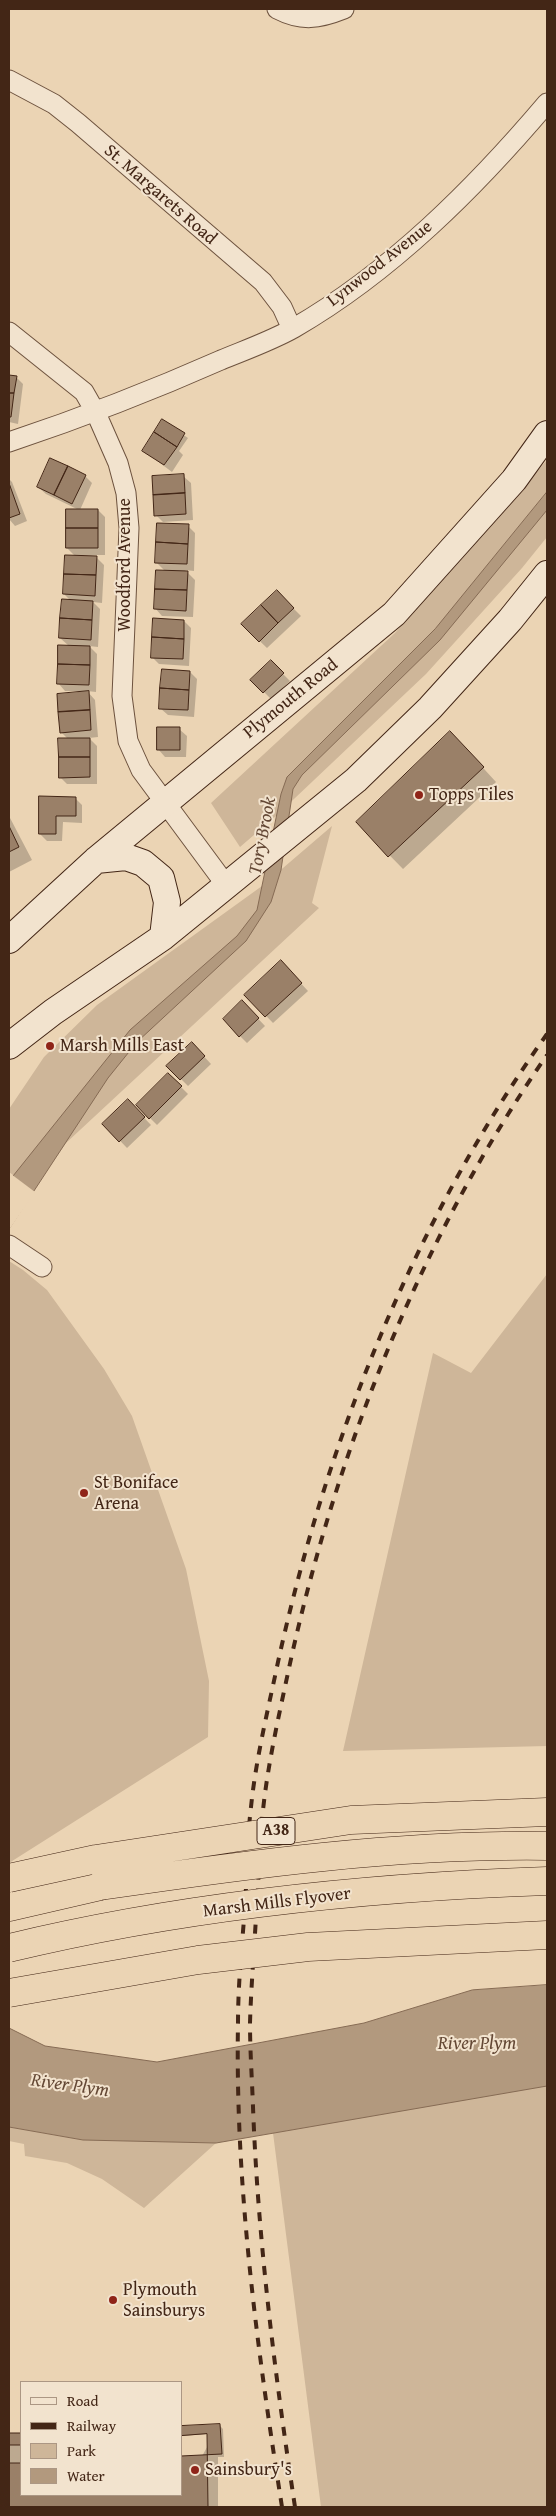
<!DOCTYPE html>
<html>
<head>
<meta charset="utf-8">
<style>
  body { margin:0 }
  #map { position:relative; width:556px; height:2516px; overflow:hidden; background:#ebd4b4; font-family:"Gentium Book Plus",serif }
  canvas { display:block }
  .frame { position:absolute; inset:0; border:10px solid #432616; pointer-events:none }
  .legend { position:absolute; left:20px; top:2381px; width:162px; height:115px; box-sizing:border-box; background:#f2e3ce; border:1px solid #ac9784; margin:0; padding:6px 9px; list-style:none; font-size:15px; color:#432616 }
  .legend li { display:flex; align-items:center; gap:10px; height:25px }
  .legend b { width:25px; border:1px solid #ac9784 }
</style>
</head>
<body>
<div id="map">
<canvas width="556" height="2516"></canvas>
<div class="frame"></div>
<ul class="legend">
<li><b style="height:6px;background:#f2e3ce"></b>Road</li>
<li><b style="height:6px;background:#432616"></b>Railway</li>
<li><b style="height:14px;background:#ceb699"></b>Park</li>
<li><b style="height:14px;background:#b2997e"></b>Water</li>
</ul>
</div>
<script>
const g = document.querySelector('canvas').getContext('2d');
g.lineJoin = 'round';
function fill(path, color) { g.fillStyle = color; g.fill(path, 'evenodd'); }
function trace(path, color, width, dash) { g.strokeStyle = color; g.lineWidth = width; g.lineCap = dash ? 'butt' : 'round'; g.setLineDash(dash || []); g.stroke(path); }
function write(font, color, halo, rows, align = 'center') {
  g.font = font + ' "Gentium Book Plus",serif'; g.lineWidth = 4; g.setLineDash([]); g.textBaseline = 'middle'; g.strokeStyle = halo; g.fillStyle = color; for (const [text, x, y, turn = 0] of rows) {
    g.save(); g.translate(x, y); g.rotate((+turn || 0) * Math.PI / 180); g.textAlign = isNaN(turn) ? turn : align; if (halo) g.strokeText(text, 0, 0); g.fillText(text, 0, 0); g.restore();
  }
}
fill(new Path2D(`
  M547,460V537L522,568L426,674L276,816L240,847L211,803L395,633Z
  M332,826L312,903L319,908L66,1143L33,1190L9,1172V1109L44,1057L97,1005L262,886Z
  M9,1261L23,1270L47,1290L104,1369L132,1416L186,1569L209,1681L208,1737L9,1863Z
  M547,1274V1746L343,1751L433,1353L471,1373Z
  M547,2067V2507H321L273,2133L362,2116Z
  M9,2127L83,2140L216,2143L144,2208L102,2179L67,2163L25,2156L24,2144L9,2141Z`), '#ceb699');
const water = new Path2D(`
  M547,492V510L440,640L302,775L293,789L281,870L271,902L246,941L137,1042L108,1078L9,1229V1181L130,1030L237,936L257,910L281,794L287,777L435,629Z
  M547,1985V2086L216,2143L83,2140L9,2127V2028L45,2046L157,2062L364,2023L472,1990Z`);
fill(water, '#b2997e');
trace(water, '#866b54', 1);
fill(new Path2D(`
  M11,1174L35,1192L9,1230V1177Z`), '#ebd4b4');
fill(new Path2D(`
  M9,376L16,377L23,384L18,424L9,422Z
  M163,421L188,438L179,451L183,455L172,472L144,451Z
  M85,476L92,483L80,510H98L105,517V555H84V557L97,558L104,565L102,603L93,602L100,609L98,647L89,646L97,654L96,692L87,691L95,700L98,737L89,738L97,746V784H67L60,777L68,739L61,732L80,691H65L58,683L69,646L60,638L71,601L64,594L76,557L67,548L79,510L46,494L38,487Z
  M183,476L191,483L193,520L163,522L156,515Z
  M9,479L12,482L27,521L15,526L9,519Z
  M188,526L195,533L194,571L185,570L195,580L193,617L162,616L155,608L165,571L156,562Z
  M277,592L301,616L267,648L243,625Z
  M184,621L191,628L189,666L159,664L152,657Z
  M271,662L290,681L271,699L252,680Z
  M190,672L197,679L194,717L168,715L160,708Z
  M179,729L187,736L186,757H165L158,749Z
  M463,746L496,782L403,869L357,822Z
  M40,797L75,798L82,805V823L63,822L62,841H47L40,834Z
  M9,816L32,860L9,872Z
  M281,962L308,991L273,1023L246,995Z
  M249,1009L265,1026L247,1043L240,1036Z
  M199,1051L211,1064L188,1086L168,1066Z
  M168,1074L188,1094L157,1125L137,1105Z
  M128,1101L151,1125L127,1148L104,1124Z
  M219,2425L223,2429L224,2457H218V2507H9V2434H21V2495H181Z`), '#0003');
const building = new Path2D(`
  M9,375L17,376L14,393H9Z
  M9,393H14L11,417H9Z
  M162,419L185,433L177,447L154,432Z
  M154,432L177,447L164,465L142,451Z
  M50,458L68,466L54,495L37,487Z
  M68,466L86,475L72,504L54,495Z
  M184,474L185,493L153,495L152,476Z
  M9,483L20,514L9,518Z
  M185,493L186,514L154,516L153,495Z
  M66,509H98V528H66Z
  M157,523L189,524L188,544L156,542Z
  M66,528H98V548H66Z
  M156,542L188,544L187,564L155,563Z
  M65,555L97,556L96,575L64,574Z
  M156,570L188,571L187,590L155,589Z
  M64,574L96,575L95,596L63,594Z
  M155,589L187,590L186,611L154,609Z
  M277,590L294,608L278,623L261,605Z
  M62,599L93,601L92,620L60,618Z
  M261,605L278,623L259,642L241,624Z
  M60,618L92,620L91,640L59,638Z
  M153,618L184,620V639L152,637Z
  M152,637L184,639L183,659L151,658Z
  M58,645L90,646V665L58,664Z
  M271,660L284,673L263,693L250,680Z
  M58,664L90,665L89,685L57,684Z
  M162,669L190,671L189,690L160,688Z
  M160,688L189,690L188,710L159,709Z
  M89,691L90,710L58,712L57,694Z
  M90,710L91,730L60,733L58,712Z
  M157,727H180V750H157Z
  M450,731L484,767L388,857L356,822Z
  M58,738H90V757H59Z
  M59,757H90V777L59,778Z
  M39,796L76,797V816H56V834H39Z
  M9,826L19,847L9,852Z
  M281,960L302,983L265,1017L244,995Z
  M242,1000L259,1018L239,1037L223,1019Z
  M192,1042L205,1056L180,1080L166,1066Z
  M168,1073L182,1086L149,1119L136,1105Z
  M128,1099L145,1117L119,1142L102,1124Z
  M220,2424L222,2454L181,2456V2426Z
  M9,2433H21V2463H9Z
  M207,2434L208,2507H9V2445H21V2495H181V2436Z`);
fill(building, '#9a8068');
trace(building, '#432616', 1);
const minor = new Path2D(`
  M277,9C302,22 319,19 344,9
  M9,80L54,104L78,123L263,282L282,307L292,329
  M9,332L84,392L96,413L118,463L126,493L129,528L122,696L128,741L141,770L226,885
  M9,442C81,418 151,391 221,360C245,350 271,341 294,328C391,272 475,188 547,103
  M9,1245L42,1267`);
const secondary = new Path2D(`
  M96,860L126,857L143,863L161,878L167,902L163,937
  M9,940L96,860L394,614L514,480L547,434
  M9,1046L53,1012L163,937L356,780L430,708L510,620L547,574`);
const trunk = new Path2D(`
  M9,1907L100,1886`);
trace(minor, '#6d523e', 21);
trace(secondary, '#432616', 28);
trace(trunk, '#432616', 29);
trace(minor, '#f2e3ce', 19);
trace(secondary, '#f2e3ce', 26);
trace(trunk, '#ebd4b4', 28);
trace(new Path2D(`
  M282,2507C257,2348 235,2184 238,2023C238,1984 242,1945 245,1907C247,1874 247,1840 251,1807C256,1758 268,1710 278,1662C327,1439 414,1221 547,1034
  M295,2507C275,2375 258,2241 253,2107C252,2079 250,2051 250,2023C251,1988 254,1952 256,1917C259,1881 259,1846 263,1810C268,1763 279,1715 289,1668C336,1452 420,1238 547,1055`), '#432616', 4, [9, 9]);
const trunkBridge = new Path2D(`
  M9,1878L96,1859L351,1820L547,1812
  M100,1886C249,1864 397,1844 547,1846
  M9,1948C183,1906 369,1887 547,1881
  M9,1993L198,1960L308,1947L547,1935`);
trace(trunkBridge, '#432616', 29, []);
trace(trunkBridge, '#ebd4b4', 28);
for (const [x, y, r, color] of [
  [419,795,5,"#8f2418"],
  [50,1046,5,"#8f2418"],
  [84,1493,5,"#8f2418"],
  [113,2300,5,"#8f2418"],
  [195,2470,5,"#8f2418"]
]) { const dot = new Path2D(); dot.arc(x, y, r, 0, 2 * Math.PI); g.fillStyle = color; g.fill(dot); trace(dot, '#f2e3ce', 2); }
for (const [x, y, w] of [
  [276,1831,38]
]) { const box = new Path2D(); box.roundRect(x - w / 2, y - 13.5, w, 27, 4); g.fillStyle = '#f2e3ce'; g.fill(box); trace(box, '#432616', 1); }
write('bold 16px', '#432616', null, [
  ["A38",276,1831]
]);
write('18px', '#432616', '#f2e3ce', [
  ["St. Margarets Road",160,195,41],
  ["Lynwood Avenue",380,264,-38],
  ["Woodford Avenue",125,565,-90],
  ["Plymouth Road",291,699,-39],
  ["Marsh Mills Flyover",277,1903,-7]
]);
write('18px', '#432616', '#f2e3ce', [
  ["Topps Tiles",429,795],
  ["Marsh Mills East",60,1046],
  ["St Boniface",94,1483],
  ["Arena",94,1504],
  ["Plymouth",123,2290],
  ["Sainsburys",123,2311],
  ["Sainsbury's",205,2470]
], 'left');
write('italic 19px', '#644835', '#f2e3ce', [
  ["Tory Brook",263,836,-79],
  ["River Plym",477,2044],
  ["River Plym",70,2086,8]
]);
</script>
</body>
</html>
